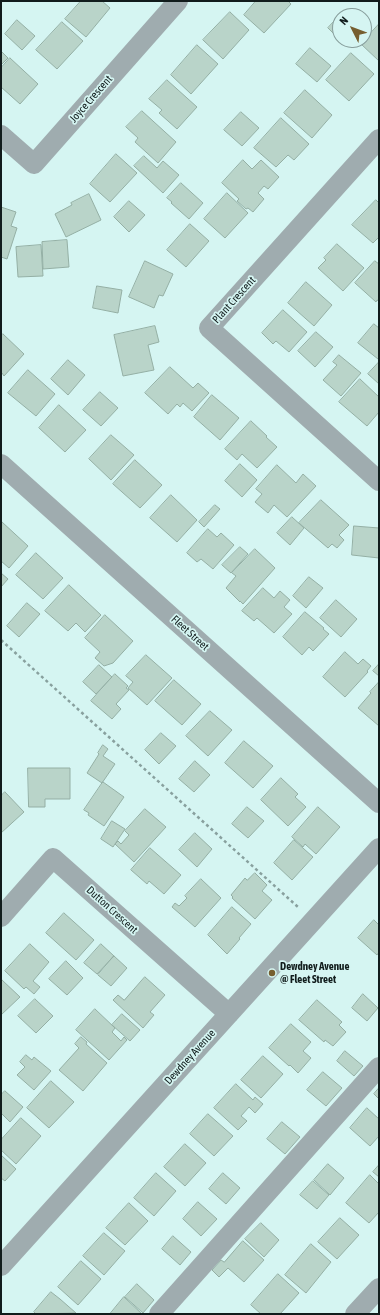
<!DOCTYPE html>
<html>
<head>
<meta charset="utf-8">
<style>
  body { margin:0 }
  #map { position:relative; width:380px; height:1315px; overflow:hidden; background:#d5f5f2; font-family:"Asap Condensed",sans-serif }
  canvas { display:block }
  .frame { position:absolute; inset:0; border:2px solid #111c1c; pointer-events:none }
  .north { position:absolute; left:332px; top:8px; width:40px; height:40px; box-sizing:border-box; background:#d5f5f2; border:1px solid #879e9c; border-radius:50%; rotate:312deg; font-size:11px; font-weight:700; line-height:16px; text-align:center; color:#111c1c }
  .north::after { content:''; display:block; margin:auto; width:14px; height:18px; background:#765e2f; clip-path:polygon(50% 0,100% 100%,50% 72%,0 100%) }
</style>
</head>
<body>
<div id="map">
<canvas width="380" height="1315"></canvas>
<div class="frame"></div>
<div class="north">N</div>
</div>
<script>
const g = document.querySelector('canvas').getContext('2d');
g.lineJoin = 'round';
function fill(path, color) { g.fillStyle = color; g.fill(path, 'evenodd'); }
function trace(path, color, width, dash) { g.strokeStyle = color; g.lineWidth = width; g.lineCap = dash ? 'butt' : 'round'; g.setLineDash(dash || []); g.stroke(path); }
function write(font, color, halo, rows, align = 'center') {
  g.font = font + ' "Asap Condensed",sans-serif'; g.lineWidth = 3.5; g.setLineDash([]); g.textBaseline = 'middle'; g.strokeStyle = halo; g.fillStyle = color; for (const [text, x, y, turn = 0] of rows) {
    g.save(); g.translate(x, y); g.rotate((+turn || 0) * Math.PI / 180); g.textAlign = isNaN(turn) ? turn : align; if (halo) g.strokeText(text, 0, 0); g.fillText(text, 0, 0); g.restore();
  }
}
const building = new Path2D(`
  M81,1H102L110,8L86,37L65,19Z
  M256,1H288L291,4L264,33L244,15Z
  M344,11L350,16H340V40L328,28Z
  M230,12L249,30L223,59L203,40Z
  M17,20L35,36L22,50L5,34Z
  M62,22L83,41L57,69L36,50Z
  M379,24V61L361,44Z
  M197,45L218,64L191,94L171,75Z
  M310,48L331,66L317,82L296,64Z
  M1,51L8,58L1,65Z
  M351,53L374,74L349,101L326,80Z
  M10,58L38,84L20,104L1,87V68Z
  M167,80L197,107L177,129L159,113L162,110L149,99Z
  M305,90L332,115L312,138L284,113Z
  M142,111L176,142L158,163L135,142L138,138L126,127Z
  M241,112L259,128L242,146L224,130Z
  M281,118L309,144L294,160L288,155L276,167L254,148Z
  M116,154L137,173L110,202L90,184Z
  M144,156L157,168L163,161L179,175L163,193L134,166Z
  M243,160L252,169L261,160L279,177L268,189L264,186L258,193L264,199L253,212L248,208L246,209L237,201L239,199L222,183Z
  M181,183L203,203L189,219L171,203L172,202L167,198Z
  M227,193L248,213L225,238L204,219Z
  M89,194L101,220L66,237L55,214L72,205L71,203Z
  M376,200L379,203V237L373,243L352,225Z
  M129,201L145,215L129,232L114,217Z
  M1,207L16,212L11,226L17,228L7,259L1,257Z
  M190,224L209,241L186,267L167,250Z
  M67,240L69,267L43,269L42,242Z
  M337,244L364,268L343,291L318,268L326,260L324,258Z
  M41,245L43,276L18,277L16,247Z
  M145,261L173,274L163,296L159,295L154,308L129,297Z
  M375,261L379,264V301L377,300L376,302L355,283Z
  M306,282L332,305L314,326L288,303Z
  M97,286L122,290L118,313L93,308Z
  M283,310L307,332L289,352L276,341L273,344L262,333Z
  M374,324L379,328V358L378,359L358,343Z
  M155,326L159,342L148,345L154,370L123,376L114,335Z
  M316,332L333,347L315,367L298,351Z
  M3,334L24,354L4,376L2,373L1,374V336Z
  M339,355L361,373L341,396L323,380L337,365L333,362Z
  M68,360L85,375L68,395L51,379Z
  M379,362V384L368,374Z
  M170,367L193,388L198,383L209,393L192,411L183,403L180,407L177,404L168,414L145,393Z
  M28,370L55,394L36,416L8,393Z
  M360,379L379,397V412L367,426L339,402Z
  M100,392L118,408L101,426L83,410Z
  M212,395L239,418L220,440L194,417Z
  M59,405L86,430L65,452L39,428Z
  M251,421L267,436L266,437L277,447L257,468L242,454L237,460L225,449Z
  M111,435L134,455L111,480L89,459Z
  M135,460L162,485L140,508L113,484Z
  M240,464L257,480L242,497L225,481Z
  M277,465L296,483L303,474L316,486L287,517L274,505L268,513L255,502L262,494L256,489Z
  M171,495L197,520L177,542L150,518Z
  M321,500L349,525L339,535L344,540L337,548L332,544L328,548L299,523Z
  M215,505L220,509L204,527L199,522Z
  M292,517L304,528L290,545L277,533Z
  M2,522L28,546L9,568L1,561Z
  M354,526L379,528V558L352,555Z
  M208,529L217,537L221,533L234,545L213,569L201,559L197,562L187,553Z
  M240,547L248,554L231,573L222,565Z
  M255,549L275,568L243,604L240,601V602L226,588L236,576L232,573Z
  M36,553L63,578L43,599L16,575Z
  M1,573L8,579L1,587Z
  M309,577L323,588L306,608L293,596Z
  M69,585L101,615L85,632L76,623L68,631L45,611Z
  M263,588L274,598L280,591L290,600L284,607L292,614L274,633L257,618L254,621L242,611Z
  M336,600L357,619L341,637L320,618Z
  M27,603L40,614L19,637L7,626Z
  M305,612L324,628L323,629L329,634L313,651L309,647L302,655L283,637Z
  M105,615L133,641L113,663L104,666L95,658L100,652L85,638Z
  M345,652L358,664L363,659L371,666L367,671L368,672L345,697L323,677Z
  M146,655L172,678L147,705L128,688L133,682L126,676Z
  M379,664V676L373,671Z
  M99,665L112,677L96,694L83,682Z
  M115,674L128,686L126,688L129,690L116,704L121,709L112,719L91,701Z
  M174,680L201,704L182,725L155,701Z
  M379,682V726L358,708L371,693L370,692Z
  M210,711L232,730L208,756L186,736Z
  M161,733L176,746L159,764L145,750Z
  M244,741L273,766L253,788L225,763Z
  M103,745L108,749L103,756L115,764L102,783L87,773L99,754L98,753Z
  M195,761L210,775L194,792L179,779Z
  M28,768H70V799H45V807H29Z
  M281,778L298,794L295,797L306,807L288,826L261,800Z
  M103,782L124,797L104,826L88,815L89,813L84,810Z
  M5,792L24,812L1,833V796Z
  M247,807L264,821L248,838L232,824Z
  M318,807L340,827L316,854L305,844L303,847L292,837Z
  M145,809L166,827L134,862L115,844L118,841L121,844L129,835L125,831Z
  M112,821L125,829L113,847L101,839Z
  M195,833L212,849L197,867L179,850Z
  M294,840L313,857L292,880L274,863Z
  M150,848L181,875L164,894L149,881L147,884L131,870Z
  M255,873L267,885L262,891L272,900L255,919L232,898L233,897L231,895L245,878L247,880Z
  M201,879L221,898L195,927L172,907L175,903L179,906L187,898L185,896Z
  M232,907L251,924L239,938L240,939L227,954L208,935Z
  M64,913L94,940L76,960L46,933Z
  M374,920L379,925V952L377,955L358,938Z
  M30,944L49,962L33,981L40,987L34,994L26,987L24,989L5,971Z
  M101,944L114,956L97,974L84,963Z
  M114,956L127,968L111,986L98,975Z
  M66,961L83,978L67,995L49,979Z
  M145,977L165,995L150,1012L154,1015L143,1028L113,1000L118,995L124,1000Z
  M2,980L20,997L1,1015V981Z
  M363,994L378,1008L367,1021L352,1008Z
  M35,999L53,1016L36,1033L18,1016Z
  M317,1000L342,1022L339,1025L346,1032L333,1046L325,1040L324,1042L299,1020Z
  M95,1009L115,1028L112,1032L121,1041L124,1037L127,1040L109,1060L76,1030Z
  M122,1014L140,1030L130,1041L112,1025Z
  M291,1024L311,1042L303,1051L311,1058L298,1073L290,1065L289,1066L269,1048Z
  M81,1037L87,1042L86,1044L107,1063L83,1091L59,1070L79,1048L75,1044Z
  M345,1051L363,1066L354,1076L337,1061Z
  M26,1055L32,1060L34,1057L51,1071L34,1090L17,1075L25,1067L20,1062Z
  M263,1056L283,1074L261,1098L241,1080Z
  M323,1072L342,1088L326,1106L307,1090Z
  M51,1081L74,1102L49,1128L27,1108Z
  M236,1084L253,1100L255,1097L263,1104L255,1113L249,1107L241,1116L247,1121L238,1130L214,1108Z
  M379,1088V1099L374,1094Z
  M5,1091L23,1107L10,1122L1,1113V1095Z
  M367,1108L379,1119V1136L370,1146L350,1128Z
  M208,1114L233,1136L214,1156L190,1134Z
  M21,1118L41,1136L16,1164L1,1150V1140Z
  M282,1122L300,1137L285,1154L267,1139Z
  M185,1144L206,1163L185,1186L164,1167Z
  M1,1155L16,1169L5,1181L1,1178Z
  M328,1164L344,1178L330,1195L314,1180Z
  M379,1165V1177L373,1172Z
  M156,1173L176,1191L154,1216L134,1198Z
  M223,1173L240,1188L226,1204L209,1189Z
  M370,1175L379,1184V1212L369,1223L346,1203Z
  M313,1181L329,1195L317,1209L300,1195Z
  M198,1202L217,1219L201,1236L183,1219Z
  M129,1203L148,1221L125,1245L106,1228Z
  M340,1218L359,1235L337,1259L318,1242Z
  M261,1223L279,1240L264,1257L245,1239Z
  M104,1233L125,1251L104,1275L83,1256Z
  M173,1236L191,1252L180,1265L162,1249Z
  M243,1241L264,1260L244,1282L228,1268L219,1277L212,1270L221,1260L224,1262Z
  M311,1244L331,1262L306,1293L285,1275Z
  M81,1261L101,1279L78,1305L58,1287Z
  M278,1274L299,1293L280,1314H261L251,1305Z
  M137,1284L154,1300L143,1313L125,1297Z
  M51,1292L60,1299L76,1313L36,1314L34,1312Z
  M124,1297L142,1314H110Z`);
fill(building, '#b9d4c9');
trace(building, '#94afa4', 1);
trace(new Path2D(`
  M1,640L298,907`), '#88a09e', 2.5, [3, 3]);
trace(new Path2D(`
  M1,135L34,164L178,1
  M379,139L209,328L379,481
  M1,464L379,803
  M1,917L53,858L229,1014
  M1,1266L379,848
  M159,1314L379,1067
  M355,1314L379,1288`), '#9facaf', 20);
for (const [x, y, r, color] of [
  [272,973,4,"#765e2f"]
]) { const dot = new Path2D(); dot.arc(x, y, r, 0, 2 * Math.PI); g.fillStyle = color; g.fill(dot); trace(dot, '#d5f5f2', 1.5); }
write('11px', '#111c1c', '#d5f5f2', [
  ["Joyce Crescent",91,99,-49],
  ["Plant Crescent",234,300,-48],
  ["Fleet Street",190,633,42],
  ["Dutton Crescent",112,910,42],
  ["Dewdney Avenue",190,1057,-48]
]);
write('bold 11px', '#111c1c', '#d5f5f2', [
  ["Dewdney Avenue",280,967],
  ["@ Fleet Street",280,980]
], 'left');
</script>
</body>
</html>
